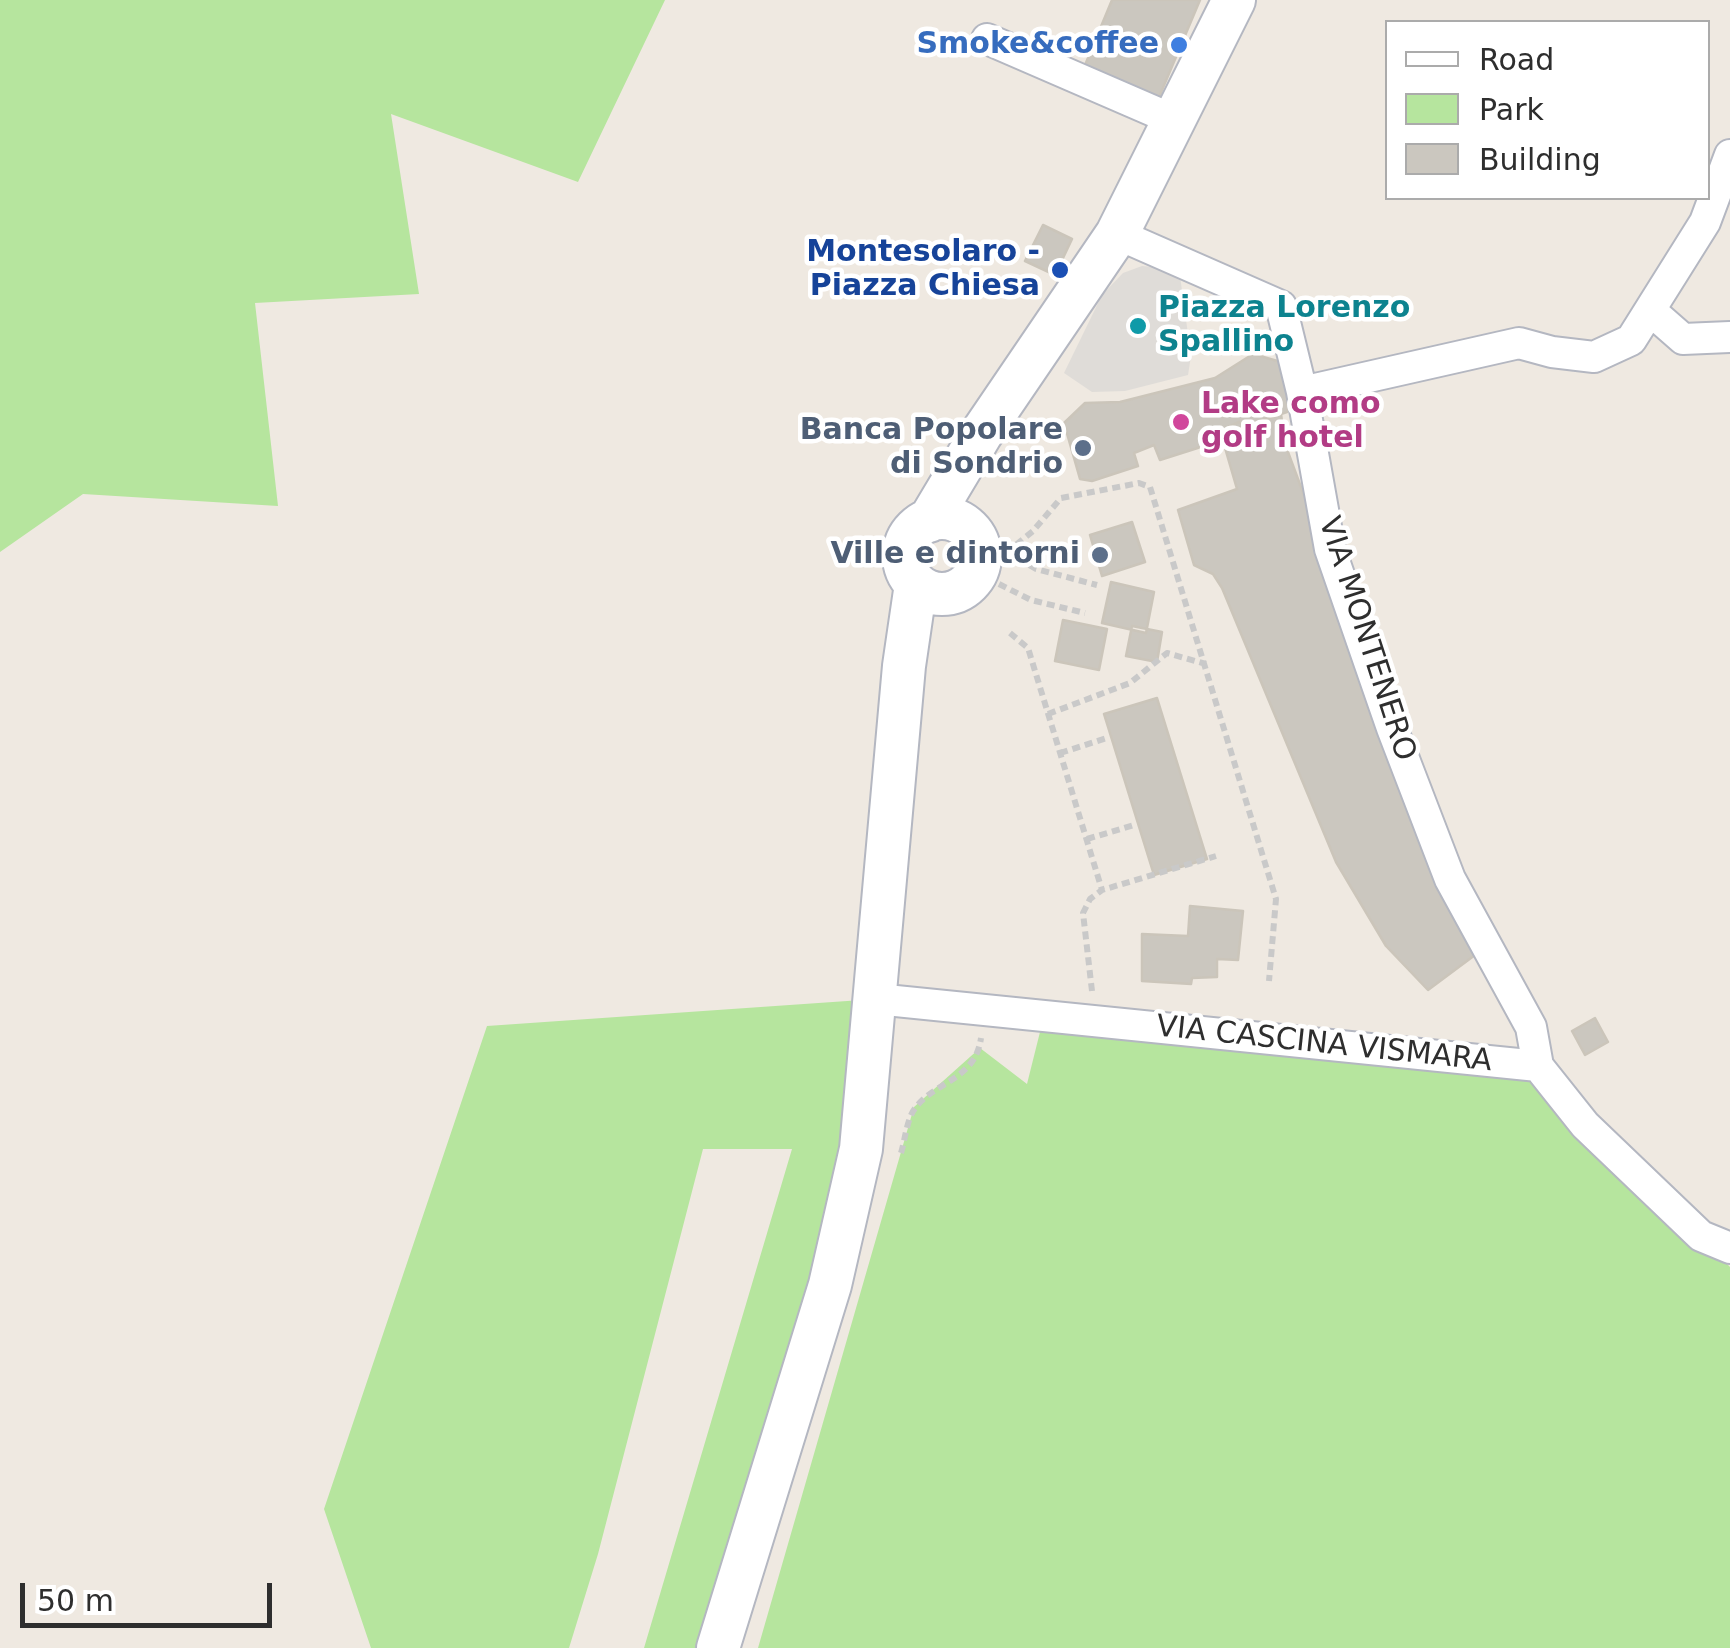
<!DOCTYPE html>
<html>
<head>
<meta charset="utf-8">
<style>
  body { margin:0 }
  #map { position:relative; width:1730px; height:1648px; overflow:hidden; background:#efe9e1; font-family:"DejaVu Sans",sans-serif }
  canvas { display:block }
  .legend { position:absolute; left:1385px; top:20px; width:325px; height:180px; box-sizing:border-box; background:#fff; border:2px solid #ababab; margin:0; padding:12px 18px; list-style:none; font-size:30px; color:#2e2e2e }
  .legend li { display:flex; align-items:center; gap:20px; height:50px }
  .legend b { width:50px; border:2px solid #ababab }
  .scale { position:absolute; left:20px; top:1583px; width:252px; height:45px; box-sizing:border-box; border:5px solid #2e2e2e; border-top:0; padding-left:12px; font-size:30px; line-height:35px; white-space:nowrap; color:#2e2e2e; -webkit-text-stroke:8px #fff; paint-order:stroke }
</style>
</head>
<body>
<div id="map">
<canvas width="1730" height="1648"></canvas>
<ul class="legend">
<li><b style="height:12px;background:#fff"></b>Road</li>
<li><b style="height:28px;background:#b6e59e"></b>Park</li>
<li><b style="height:28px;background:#cbc7bf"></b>Building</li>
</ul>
<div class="scale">50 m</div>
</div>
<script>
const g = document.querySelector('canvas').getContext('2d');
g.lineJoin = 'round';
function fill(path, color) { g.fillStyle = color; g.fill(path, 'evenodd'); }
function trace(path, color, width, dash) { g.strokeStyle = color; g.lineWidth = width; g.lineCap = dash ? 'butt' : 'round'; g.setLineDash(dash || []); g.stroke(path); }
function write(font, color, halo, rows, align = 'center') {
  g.font = font + ' "DejaVu Sans",sans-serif'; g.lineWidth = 9; g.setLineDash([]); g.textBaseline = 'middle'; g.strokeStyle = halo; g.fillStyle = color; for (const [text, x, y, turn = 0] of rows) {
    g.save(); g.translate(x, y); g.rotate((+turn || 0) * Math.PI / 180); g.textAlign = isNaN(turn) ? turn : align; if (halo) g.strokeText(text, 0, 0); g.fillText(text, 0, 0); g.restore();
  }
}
fill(new Path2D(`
  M0,0H665L578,182L391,114L419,294L255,303L278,506L83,494L0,552Z
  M876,999L861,1149L718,1648H644L792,1149H703L598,1554L569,1648H371L324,1509L487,1026Z
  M1044,1016L1546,1079L1730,1267V1648H758L914,1107L980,1048L1027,1084Z`), '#b6e59e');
fill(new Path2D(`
  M1142,266L1164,268L1180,276L1191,356L1188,375L1125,391L1092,392L1064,373L1102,295L1123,273Z`), '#dfdcd8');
const building = new Path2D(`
  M1112,0H1200L1157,102L1083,70Z
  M1043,225L1072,239L1055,275L1025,261Z
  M1253,354L1281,362L1294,402L1287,412L1245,426L1239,422L1226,428L1229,438L1160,460L1154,445L1134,453L1138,466L1092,481L1080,479L1064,423L1085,403L1120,402L1215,378Z
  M1281,414L1285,444L1475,955L1428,990L1386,946L1336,862L1222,588L1213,574L1194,565L1178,510L1237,489L1223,441L1226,428L1239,422L1245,426Z
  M1132,522L1145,562L1102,576L1090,535Z
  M1111,582L1154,592L1146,633L1102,623Z
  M1063,620L1107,629L1099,670L1055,661Z
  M1132,626L1162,632L1157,662L1126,656Z
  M1157,698L1207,859L1154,875L1104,714Z
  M1190,906L1243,911L1238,960L1217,959V977L1192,978L1191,984L1142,981V934L1188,936Z
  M1595,1018L1608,1042L1585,1055L1572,1031Z`);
fill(building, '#cbc7bf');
trace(building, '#cbc5ba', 2.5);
const street = new Path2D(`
  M987,39L1174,120
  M1117,234L1281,306L1302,392L1330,549L1392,728L1450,879L1531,1027L1538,1066
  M1651,311L1683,339L1730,337
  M1302,392L1519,343L1552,352L1594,357L1631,340L1705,222L1730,155
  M876,999L1538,1066L1585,1125L1701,1236L1730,1248`);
const secondary = new Path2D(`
  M904 556a38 38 0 1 1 76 0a38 38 0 1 1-76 0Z
  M929,521L981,434L1117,234L1234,0
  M718,1648L830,1285L861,1149L904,666L916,584`);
trace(street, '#b4b7c1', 34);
trace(secondary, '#b4b7c1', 46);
trace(new Path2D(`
  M1007,552L1036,569L1097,585
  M980,554L1007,552L1033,531L1061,498L1139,483L1150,487L1276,899L1269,981
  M999,584L1031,600L1085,613
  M1010,633L1028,648L1102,890
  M1048,714L1130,683L1167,653L1206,664
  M1060,753L1107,738
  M1087,839L1134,825
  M1092,991L1083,913L1090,899L1102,890L1216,856
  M901,1153C905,1140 907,1117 916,1107C936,1081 975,1080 981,1038`), '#c9c9c9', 6, [8, 5]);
trace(street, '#fff', 30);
trace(secondary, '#fff', 42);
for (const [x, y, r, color] of [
  [1179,45,10,"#3f7fe0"],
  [1060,270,10,"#1a4fb4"],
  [1138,326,10,"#0f9aa8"],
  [1181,422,10,"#d1479c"],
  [1083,448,10,"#5c6f8a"],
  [1100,555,10,"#5c6f8a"]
]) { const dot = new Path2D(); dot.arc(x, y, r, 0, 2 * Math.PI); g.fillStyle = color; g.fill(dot); trace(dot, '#fff', 4); }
write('bold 30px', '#366cbe', '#fff', [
  ["Smoke&coffee",1159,45]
], 'right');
write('bold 30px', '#164399', '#fff', [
  ["Montesolaro -",1040,253],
  ["Piazza Chiesa",1040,287]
], 'right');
write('bold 30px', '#0d838f', '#fff', [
  ["Piazza Lorenzo",1158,309],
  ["Spallino",1158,343]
], 'left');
write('bold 30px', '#b23c85', '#fff', [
  ["Lake como",1201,405],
  ["golf hotel",1201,439]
], 'left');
write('bold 30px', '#4e5e75', '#fff', [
  ["Banca Popolare",1063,431],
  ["di Sondrio",1063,465],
  ["Ville e dintorni",1080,555]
], 'right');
write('30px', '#2e2e2e', '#fff', [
  ["VIA MONTENERO",1366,639,72],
  ["VIA CASCINA VISMARA",1324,1045,6]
]);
</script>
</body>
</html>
